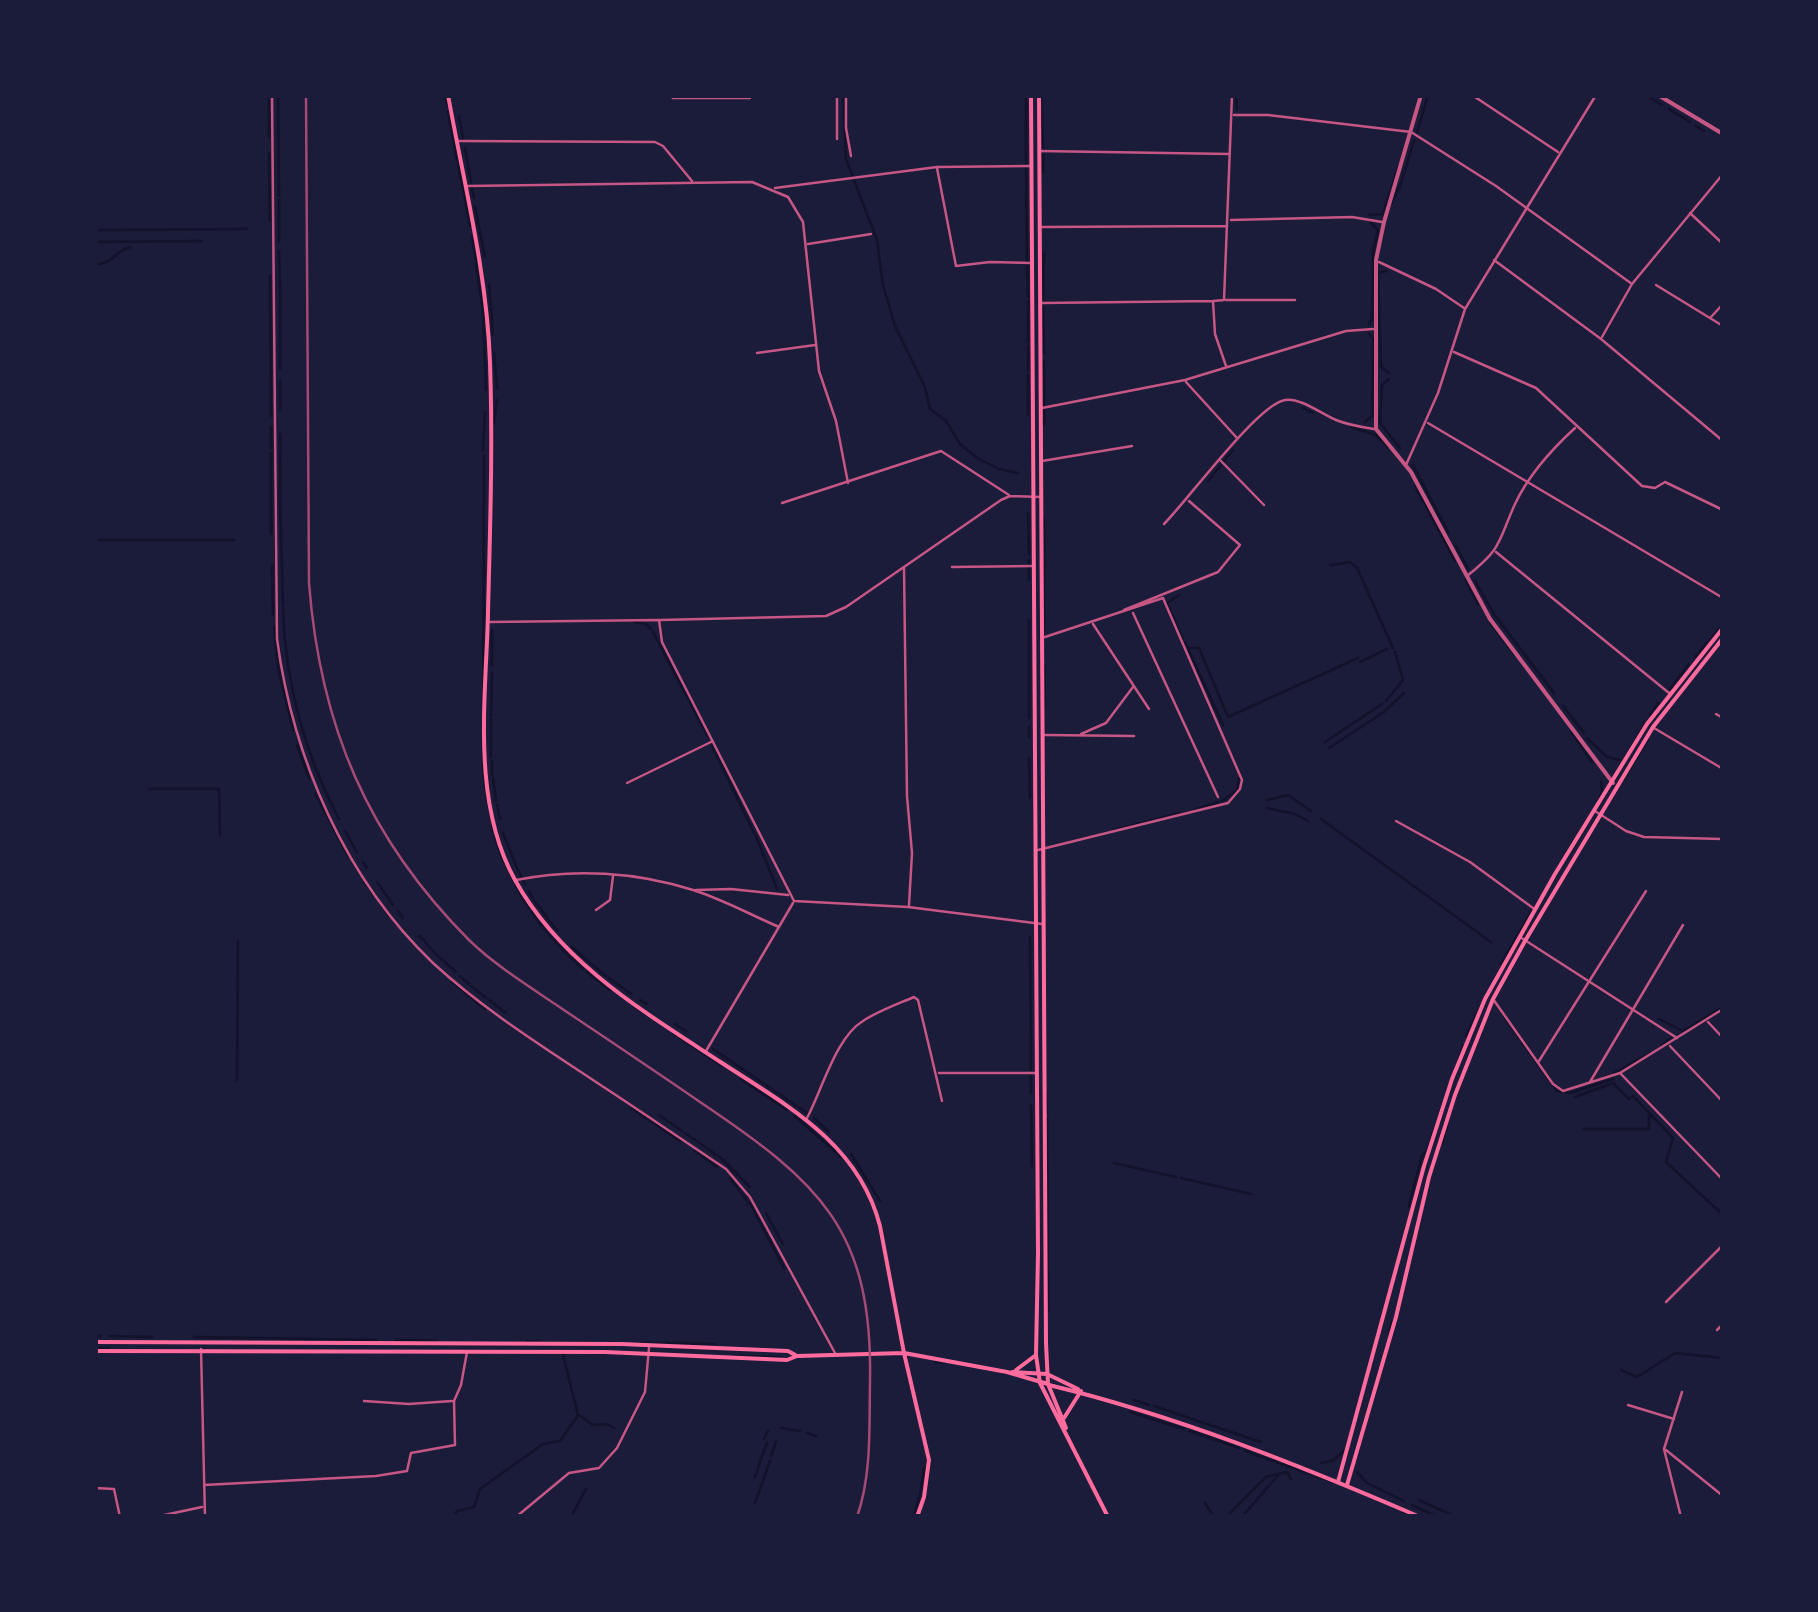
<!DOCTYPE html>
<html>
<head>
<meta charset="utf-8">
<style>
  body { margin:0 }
  #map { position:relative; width:1818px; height:1612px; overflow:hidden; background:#1b1b3a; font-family:Signika,sans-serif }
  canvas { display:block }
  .frame { position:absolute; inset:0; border:98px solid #1b1b3a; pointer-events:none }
</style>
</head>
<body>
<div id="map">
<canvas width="1818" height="1612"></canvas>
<div class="frame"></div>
</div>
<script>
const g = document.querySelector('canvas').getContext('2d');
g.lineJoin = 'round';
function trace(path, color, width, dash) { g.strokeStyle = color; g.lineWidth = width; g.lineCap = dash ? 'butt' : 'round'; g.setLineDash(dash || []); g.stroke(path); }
trace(new Path2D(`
  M269,95V137
  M278,95L279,196
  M445,95L447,105
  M843,95L846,159L877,240L883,285L895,326L925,387L930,409L946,421L960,444L977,458L999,469L1018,473
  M1026,95V164
  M1041,95L1043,148
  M1236,95L1237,109
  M1649,97L1662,105
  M1669,109L1690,122
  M448,111L457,160
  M459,116L463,138
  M1696,126L1704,131
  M1417,133L1428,95
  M465,148L471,182
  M269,153L270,221
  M1043,155V172
  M458,163L470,226
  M1026,169L1027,261
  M472,188L474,198
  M279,200V242
  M1390,206L1400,186L1414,141
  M475,207L485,257
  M1369,215L1383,214L1398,167
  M1371,223L1378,230L1374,247
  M95,230L247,229
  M472,236L483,311L486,390
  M95,242L202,241
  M279,251L280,287
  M95,264C115,264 115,250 131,247
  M1027,266L1028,297
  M1386,271L1378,273L1381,367L1389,373
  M270,276L271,416
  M489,285L493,335
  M1043,300L1044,253
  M1028,301V342
  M1043,307L1044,353
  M1369,324L1372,319L1373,248
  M280,327V289
  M280,329V350
  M1028,346V370
  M494,352L497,388
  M1044,362V405
  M280,369V353
  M1389,379L1382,385L1380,423L1400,448
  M280,381V391
  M280,393V410
  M1303,408L1313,413
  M1028,415V375
  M1365,422L1372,416L1373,339L1369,334
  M494,423L497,400
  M1044,424V410
  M271,427V448
  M1351,427L1376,435L1388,447
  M280,434V449
  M483,450L485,412
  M280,452V459
  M271,453V534
  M280,461V496
  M1223,462L1233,450
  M1413,465L1449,534
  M1208,481L1221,465
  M1415,486L1455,561
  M280,499L283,606
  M1028,513L1029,554
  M1044,518V633
  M95,540H234
  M1456,546L1468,569
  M1029,560V580
  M1331,565L1350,562L1357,568L1393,648
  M272,566L273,614
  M1465,579L1478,604
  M1475,581L1494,614L1554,693
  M1179,595L1167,603L1183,639
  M283,609C285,682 305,755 339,819
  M1029,620V718
  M635,622L646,624L651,629
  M1490,623L1515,655
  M274,627L278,667L293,730
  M653,632L708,737
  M1185,642L1188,648H1199L1228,717L1358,658
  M1188,649L1223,725
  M1695,657L1721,627
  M1360,662L1387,649
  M492,666V630
  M1670,689L1689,664
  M1386,701L1403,680L1395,652
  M1563,706L1584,733
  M1044,709L1045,666
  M1650,715L1658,703
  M491,716L492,673
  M1029,727V737
  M1572,733L1592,762
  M491,734V719
  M1587,738L1607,757L1620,760
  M1325,742L1382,704
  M1633,744L1645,723
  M297,745L309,778
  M712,746L758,841L777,889
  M1329,748L1384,712L1404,693
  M491,757V736
  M1029,758L1030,798
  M492,761V775
  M483,771L484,456
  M483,773L491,821
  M493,778L496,801
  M1624,779L1648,739
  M149,789H219L220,835
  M315,793L349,858
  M1267,800L1288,795L1311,811
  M1222,801L1237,790L1239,778
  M1598,801L1602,792L1601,782
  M497,805L500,819
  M1267,808L1295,814L1308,821
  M1194,810L1218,802
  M1160,818L1180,813
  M1321,819L1491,942
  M492,826L500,853
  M1114,830L1157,819
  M345,831L357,852
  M503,833L517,868
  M501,856L520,894
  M363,862L367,868
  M517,868L525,884
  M359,873L374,896
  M377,882L393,905
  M529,891L532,897
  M521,896L529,908
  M534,900L548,919
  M381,905L389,916
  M398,911L403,918
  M531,911L542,926
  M549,921L557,930
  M543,928L552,938
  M419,936L424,940
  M1030,937L1031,1070
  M554,940L564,951
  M425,942L434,952
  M572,947L587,960
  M565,952L583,969
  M436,954L456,972
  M589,962L606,976
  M1501,964L1533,909
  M587,972L610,990
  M460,976L469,984
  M609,978L631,994
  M451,981L485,1009
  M471,986L486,998
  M489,1000L506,1013
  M640,1000L647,1004
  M633,1006L647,1015
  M1504,1017L1557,1091L1570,1093L1613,1079
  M1659,1019L1683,1031L1723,1007
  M675,1024L686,1031
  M673,1033L722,1066
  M1466,1036L1481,1005
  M1661,1046L1671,1038
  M713,1049L807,1113
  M1614,1073L1650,1053
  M1031,1075V1093
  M741,1079L787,1110
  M237,1080L238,941
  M1046,1093L1047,1113
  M1575,1097L1613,1083L1629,1099L1633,1096L1673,1138L1666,1162L1722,1214
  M1031,1105L1032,1166
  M631,1108L680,1141
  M659,1115L682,1131
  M795,1116L841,1157
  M814,1118L829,1132
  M1047,1118L1048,1311
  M1584,1129H1649V1115
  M685,1133L721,1158L750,1187
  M1442,1143L1447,1126
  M695,1151L717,1167
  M851,1154L880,1201
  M1114,1163L1176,1177
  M730,1178L752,1207L784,1268
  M1181,1178L1251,1194
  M1411,1209L1409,1205L1422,1156L1427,1151L1463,1046
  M766,1213L783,1244
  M1389,1334L1392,1322
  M95,1336H101
  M110,1336L152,1337
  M194,1337L376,1340
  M396,1340L437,1341
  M527,1341L541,1342
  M640,1343H680
  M681,1343L714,1344
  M95,1348H109
  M732,1356L780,1357
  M935,1362L944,1363
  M1621,1370L1637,1377L1675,1353L1723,1358
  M1134,1400L1149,1405
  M1154,1406L1204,1423
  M1130,1412L1184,1429
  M579,1415L593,1425L606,1424L614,1428
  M1207,1424L1261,1442
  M781,1428L800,1431
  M1190,1431L1239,1448
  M807,1433L816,1436
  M764,1439L768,1431
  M1245,1451L1333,1482
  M771,1456L776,1442
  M761,1459L767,1443
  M1321,1463L1334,1460L1346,1449
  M1357,1472L1367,1483L1404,1501
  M755,1477L760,1462
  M920,1496L924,1468
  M1419,1500L1456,1517
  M755,1503L770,1461
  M1205,1503L1214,1517
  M1412,1505L1438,1517
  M1403,1512L1414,1517
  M914,1515L919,1498
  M453,1517L457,1511L474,1507L480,1489L543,1444L560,1441L578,1415L563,1355L566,1353
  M571,1517L586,1489
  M1226,1517L1266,1477L1287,1472L1291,1479
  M1242,1517L1279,1474`), '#12122b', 2.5);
trace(new Path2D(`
  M272,95L277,639C293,758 345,879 433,963C484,1010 542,1046 599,1084C642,1112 684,1141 726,1169L750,1197L835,1353
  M670,95L673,98H750V95
  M837,95V139
  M846,95V128L851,156
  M1472,95L1558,152
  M1234,115H1268L1411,132L1496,186L1632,284
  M457,141L655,142L663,146L692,181
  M1039,151L1230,154
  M937,168L956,266L990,262L1032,263
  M468,186L752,182L788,197L803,222L819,371L836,421L848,483
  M775,188L937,167L1030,166
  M1690,213L1723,244
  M1231,220L1352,217L1382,222
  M1040,227L1227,226
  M808,244L871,234
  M1494,260L1601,339L1723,441
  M1379,262L1436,289L1464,308
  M1656,285L1723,326
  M1226,300H1295
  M1042,303L1213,301
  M1711,317L1723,304
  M1602,337L1632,284L1723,174
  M1454,352L1536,388L1642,486L1655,488L1665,482L1723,510
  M757,353L815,345
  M1226,366L1215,334L1213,301L1224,300L1232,95
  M1186,382L1237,438
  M1042,408L1185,380L1346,331L1373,329
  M1428,423L1723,598
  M1042,461L1132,446
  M1221,461L1264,505
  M1406,465L1438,393L1465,309L1596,95
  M782,503L941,451L1009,495
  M1164,524C1187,501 1258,404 1285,400C1299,397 1322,414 1336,420C1348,425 1361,427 1374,429
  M1496,552L1669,693
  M952,567L1033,566
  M904,568L907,796L912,853L909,905
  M1467,576C1503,547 1497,544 1515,504C1529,474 1551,450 1575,428
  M1124,610L1218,572L1240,545L1189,501
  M1133,613L1218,797
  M660,620L826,616L846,607L1001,500L1010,496L1041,497
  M489,622L659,620L662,642L794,901L908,907L1042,924
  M1093,624L1149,709
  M1716,714L1723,718
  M1654,728L1723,769
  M1081,734L1106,723L1133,687
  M1045,735L1134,736
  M627,783L713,741
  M1595,811L1626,831L1644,837L1723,839
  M1396,821L1470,862L1533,908
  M1038,850L1228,803L1240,789L1242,780L1163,598L1045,637
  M516,880C574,868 636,872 693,890C722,899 751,915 779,927
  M696,890L731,889L788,895
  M596,910L610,900L613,876
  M1520,937L1677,1038
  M1493,999L1553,1084L1563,1091L1620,1073L1723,1009
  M1708,1022L1723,1038
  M1670,1046L1723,1102
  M706,1051L793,903
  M1539,1061L1646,891
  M939,1073H1036
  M1621,1074L1723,1180
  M1590,1082L1683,925
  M807,1118C822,1090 836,1037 863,1021C878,1011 898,1004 914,997L918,1000L942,1101
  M1666,1302L1723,1245
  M1717,1330L1723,1324
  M201,1349L205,1517
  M364,1401L409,1404L452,1401
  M1628,1405L1674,1419
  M1666,1450L1723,1496
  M204,1485L376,1476L407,1471L411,1453L455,1445L454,1401L461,1385L467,1352
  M95,1488L114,1489L120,1517
  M155,1517L202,1507
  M516,1517L569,1473L599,1468L617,1448L645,1392L649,1348
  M1681,1517L1664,1449L1682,1392
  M1722,1517L1723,1513`), '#c65784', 2.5);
trace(new Path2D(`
  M1421,95L1384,222L1376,260V429L1411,472L1490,619L1613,783
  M1658,95L1723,134`), '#c65784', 4);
trace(new Path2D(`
  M1047,1374L1078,1389
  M1049,1385C1177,1416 1299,1465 1420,1517
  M1338,1482L1424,1166L1452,1079L1485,999L1555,874L1647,724L1723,628
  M1347,1485L1396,1317L1429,1177L1455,1095L1493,999L1525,941L1653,727L1723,638`), '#ff6b9d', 4);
trace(new Path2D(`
  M448,95C464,184 487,272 490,363C493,446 490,530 488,613C486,699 471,801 515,880C561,963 644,1012 722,1063C788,1106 859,1144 880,1226L904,1353L929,1460L924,1497L917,1517
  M1031,95L1038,1253L1036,1355L1040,1383L1108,1517
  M1039,95L1046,1343L1048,1384L1066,1428
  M95,1342L621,1344L788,1351L797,1356
  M95,1351L605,1352L787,1360L797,1356L904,1353L1007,1372L1048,1384
  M1016,1370L1036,1355
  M1012,1372L1047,1374
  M1064,1418L1081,1391`), '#ff6b9d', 4);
trace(new Path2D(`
  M306,95L309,583C320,726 368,839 470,941C495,965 527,985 555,1004C604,1037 652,1069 700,1102C819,1182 873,1229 870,1382C869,1427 872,1474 857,1517`), '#a44b75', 2.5);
</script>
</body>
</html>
